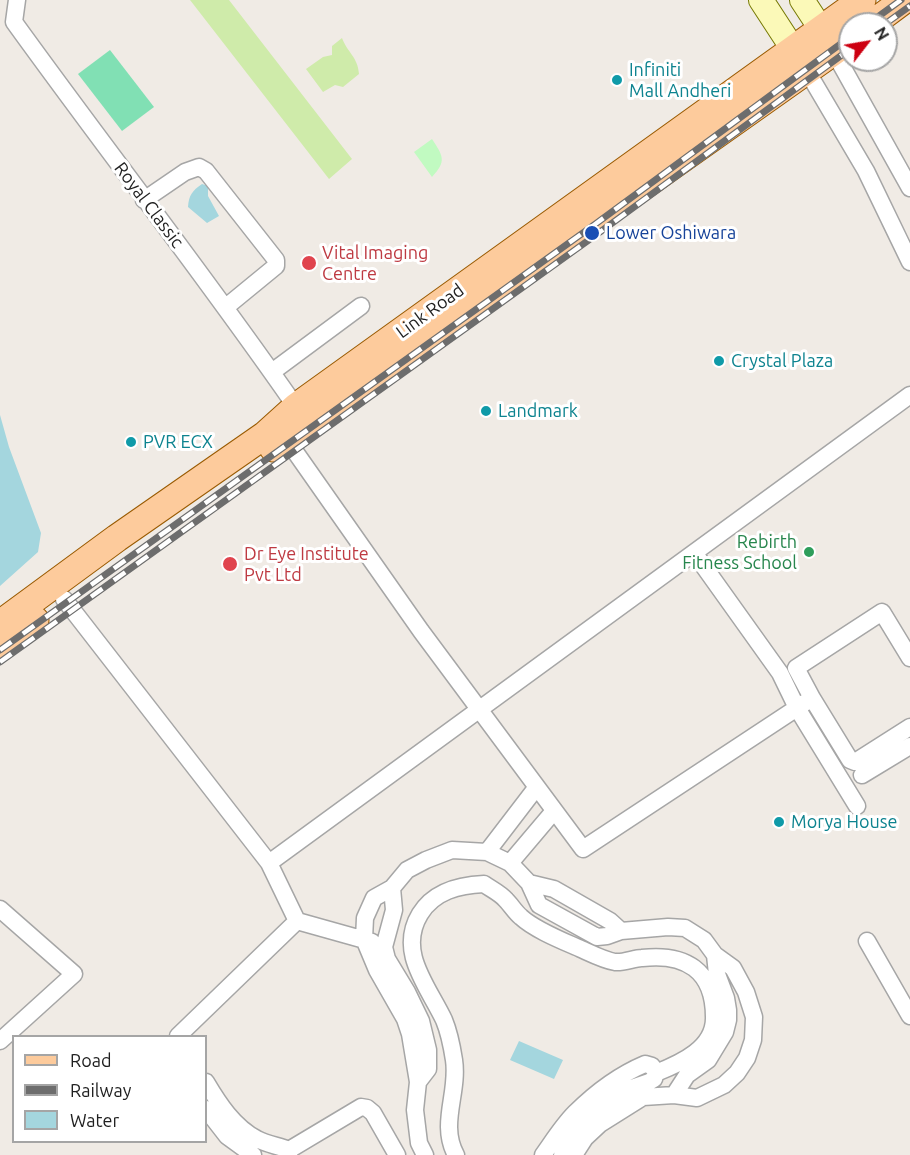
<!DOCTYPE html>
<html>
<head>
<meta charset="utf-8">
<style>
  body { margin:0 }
  #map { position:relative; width:910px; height:1155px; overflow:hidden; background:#f0ebe5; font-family:Ubuntu,sans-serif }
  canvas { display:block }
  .legend { position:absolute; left:12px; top:1035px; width:195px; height:108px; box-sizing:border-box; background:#fff; border:2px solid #a5a5a5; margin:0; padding:8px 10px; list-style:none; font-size:18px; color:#1f1f1f }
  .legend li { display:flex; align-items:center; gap:12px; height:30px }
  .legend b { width:30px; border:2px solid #a5a5a5 }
  .north { position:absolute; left:838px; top:12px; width:60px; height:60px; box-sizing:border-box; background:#fff; border:2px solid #a5a5a5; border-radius:50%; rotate:59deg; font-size:16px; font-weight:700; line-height:24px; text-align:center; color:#1f1f1f }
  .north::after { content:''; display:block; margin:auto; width:21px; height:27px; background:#cd0011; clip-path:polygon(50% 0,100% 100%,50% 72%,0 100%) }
</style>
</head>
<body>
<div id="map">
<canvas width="910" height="1155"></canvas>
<ul class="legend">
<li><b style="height:8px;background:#fdcb9c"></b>Road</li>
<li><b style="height:8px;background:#6d6d6d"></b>Railway</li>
<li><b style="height:16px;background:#a4d6de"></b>Water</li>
</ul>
<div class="north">N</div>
</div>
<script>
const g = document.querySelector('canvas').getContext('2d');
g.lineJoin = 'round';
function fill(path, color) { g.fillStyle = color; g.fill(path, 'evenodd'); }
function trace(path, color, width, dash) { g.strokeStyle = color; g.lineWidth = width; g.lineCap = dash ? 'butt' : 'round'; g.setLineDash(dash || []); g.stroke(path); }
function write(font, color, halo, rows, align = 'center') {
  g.font = font + ' Ubuntu,sans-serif'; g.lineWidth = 6; g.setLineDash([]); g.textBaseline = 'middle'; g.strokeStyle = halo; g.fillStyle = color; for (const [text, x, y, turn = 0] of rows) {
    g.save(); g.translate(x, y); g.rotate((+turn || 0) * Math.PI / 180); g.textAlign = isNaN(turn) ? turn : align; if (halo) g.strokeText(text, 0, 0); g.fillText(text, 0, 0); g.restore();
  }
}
fill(new Path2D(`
  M190,0H229L352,159L329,179Z
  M342,38C347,52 358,57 359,74L343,87L335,85L323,92L306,69L323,57L332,55V46Z`), '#cfebaa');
fill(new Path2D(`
  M432,139C443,156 447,161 432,177L414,152Z`), '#c1fac1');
fill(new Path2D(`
  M110,50L154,107L122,131L78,74Z`), '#81e0b4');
fill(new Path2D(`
  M202,184L208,186V196L219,216L207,223L188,207C189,195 192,191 202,184Z
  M0,415L9,447L41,533L38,552L0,586Z
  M519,1041L563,1060L554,1079L510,1060Z`), '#a4d6de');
const minor = new Path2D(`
  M17,0L14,22C107,151 206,277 296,407
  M834,52L910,188
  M807,71L866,171L910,262
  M144,200L185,172L199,167L206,171L276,260V266L226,307
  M272,372L361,306
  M282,433L421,631L583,849L812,698L796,668L882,612L910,658
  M695,554L780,673L797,708L857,806
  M64,599L269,863L297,921L178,1036
  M812,698L850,760L855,762L910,727
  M862,775L910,746
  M487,852L536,788
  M269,863L910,395
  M510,863L554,811
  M529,883L554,889L610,921L621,931
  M392,888L394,910L384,947L387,959L407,992L421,1021L428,1050V1069L418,1082
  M0,909L74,974L0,1041
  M297,921L372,942
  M867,941L910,1016
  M206,1082C219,1104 234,1127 257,1139C266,1144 279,1146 289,1150V1155
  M674,1095L687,1075L708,1060L725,1032L728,1020V1010L726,998L717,974L715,955
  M206,1109L227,1136L253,1155
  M289,1150L361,1107L367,1108L373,1113L397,1155
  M425,1155L419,1143L415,1110L418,1082L410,1034L405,1019L377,970L364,939L365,918L374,898L392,888L407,870L426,860L452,850L487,852L510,863L529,883L539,905L597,937L607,936L621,931L668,927L685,928L704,940L715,955L733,968L746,992L754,1017L753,1040L747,1058L737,1073L724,1085L697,1098L674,1095L643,1097L600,1124L585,1138L574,1155
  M456,1155C439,1124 459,1093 454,1060C452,1047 449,1032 444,1020C428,986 397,952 420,914C434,891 459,885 484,884C491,889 500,893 506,900C511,905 515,912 521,917C535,930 563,941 581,949C592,954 604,960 615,962C624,963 634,958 642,958C685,953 714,970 714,1017C715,1048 681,1063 656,1073
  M543,1155C553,1141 563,1125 575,1113C594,1094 619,1075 645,1064L652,1066L656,1073L654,1079L649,1082L623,1091L596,1108L562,1155`);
const secondary = new Path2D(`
  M761,0L804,66
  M802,0L821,29`);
const primary = new Path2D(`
  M872,24L904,0
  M273,448L850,40
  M0,624L117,538L265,435L296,407L862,0
  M0,646L35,620`);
trace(minor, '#a6a6a6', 19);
trace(secondary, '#767903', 26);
trace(primary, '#995a00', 29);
trace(minor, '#fff', 16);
trace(secondary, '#fbf9b8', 24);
trace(primary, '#fdcb9c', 27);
const rail = new Path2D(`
  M868,24L901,0
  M885,24L910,6
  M0,650L594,225L850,37
  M0,662L600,232L850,49`);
trace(rail, '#6d6d6d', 7);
trace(rail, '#fff', 4.5, [14]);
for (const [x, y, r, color] of [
  [617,80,6,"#0f9aa8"],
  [592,233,8,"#1a4fb4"],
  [309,263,8,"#e0444e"],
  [719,361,6,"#0f9aa8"],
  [486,411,6,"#0f9aa8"],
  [131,442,6,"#0f9aa8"],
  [809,552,6,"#2e9e5b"],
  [230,564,8,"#e0444e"],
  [779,822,6,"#0f9aa8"]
]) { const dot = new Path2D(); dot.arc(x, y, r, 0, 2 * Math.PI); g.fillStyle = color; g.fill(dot); trace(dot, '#fff', 2); }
write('18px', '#0d838f', '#fff', [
  ["Infiniti",629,70],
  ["Mall Andheri",629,91],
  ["Crystal Plaza",731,361],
  ["Landmark",498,411],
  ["PVR ECX",143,442],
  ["Morya House",791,822]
], 'left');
write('18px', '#1f1f1f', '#fff', [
  ["Royal Classic",149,205,53],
  ["Link Road",430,311,-36]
]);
write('18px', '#164399', '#fff', [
  ["Lower Oshiwara",606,233]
], 'left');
write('18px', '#be3a42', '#fff', [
  ["Vital Imaging",322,253],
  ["Centre",322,274],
  ["Dr Eye Institute",244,554],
  ["Pvt Ltd",244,575]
], 'left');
write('18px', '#27864d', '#fff', [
  ["Rebirth",797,542],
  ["Fitness School",797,563]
], 'right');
</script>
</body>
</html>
